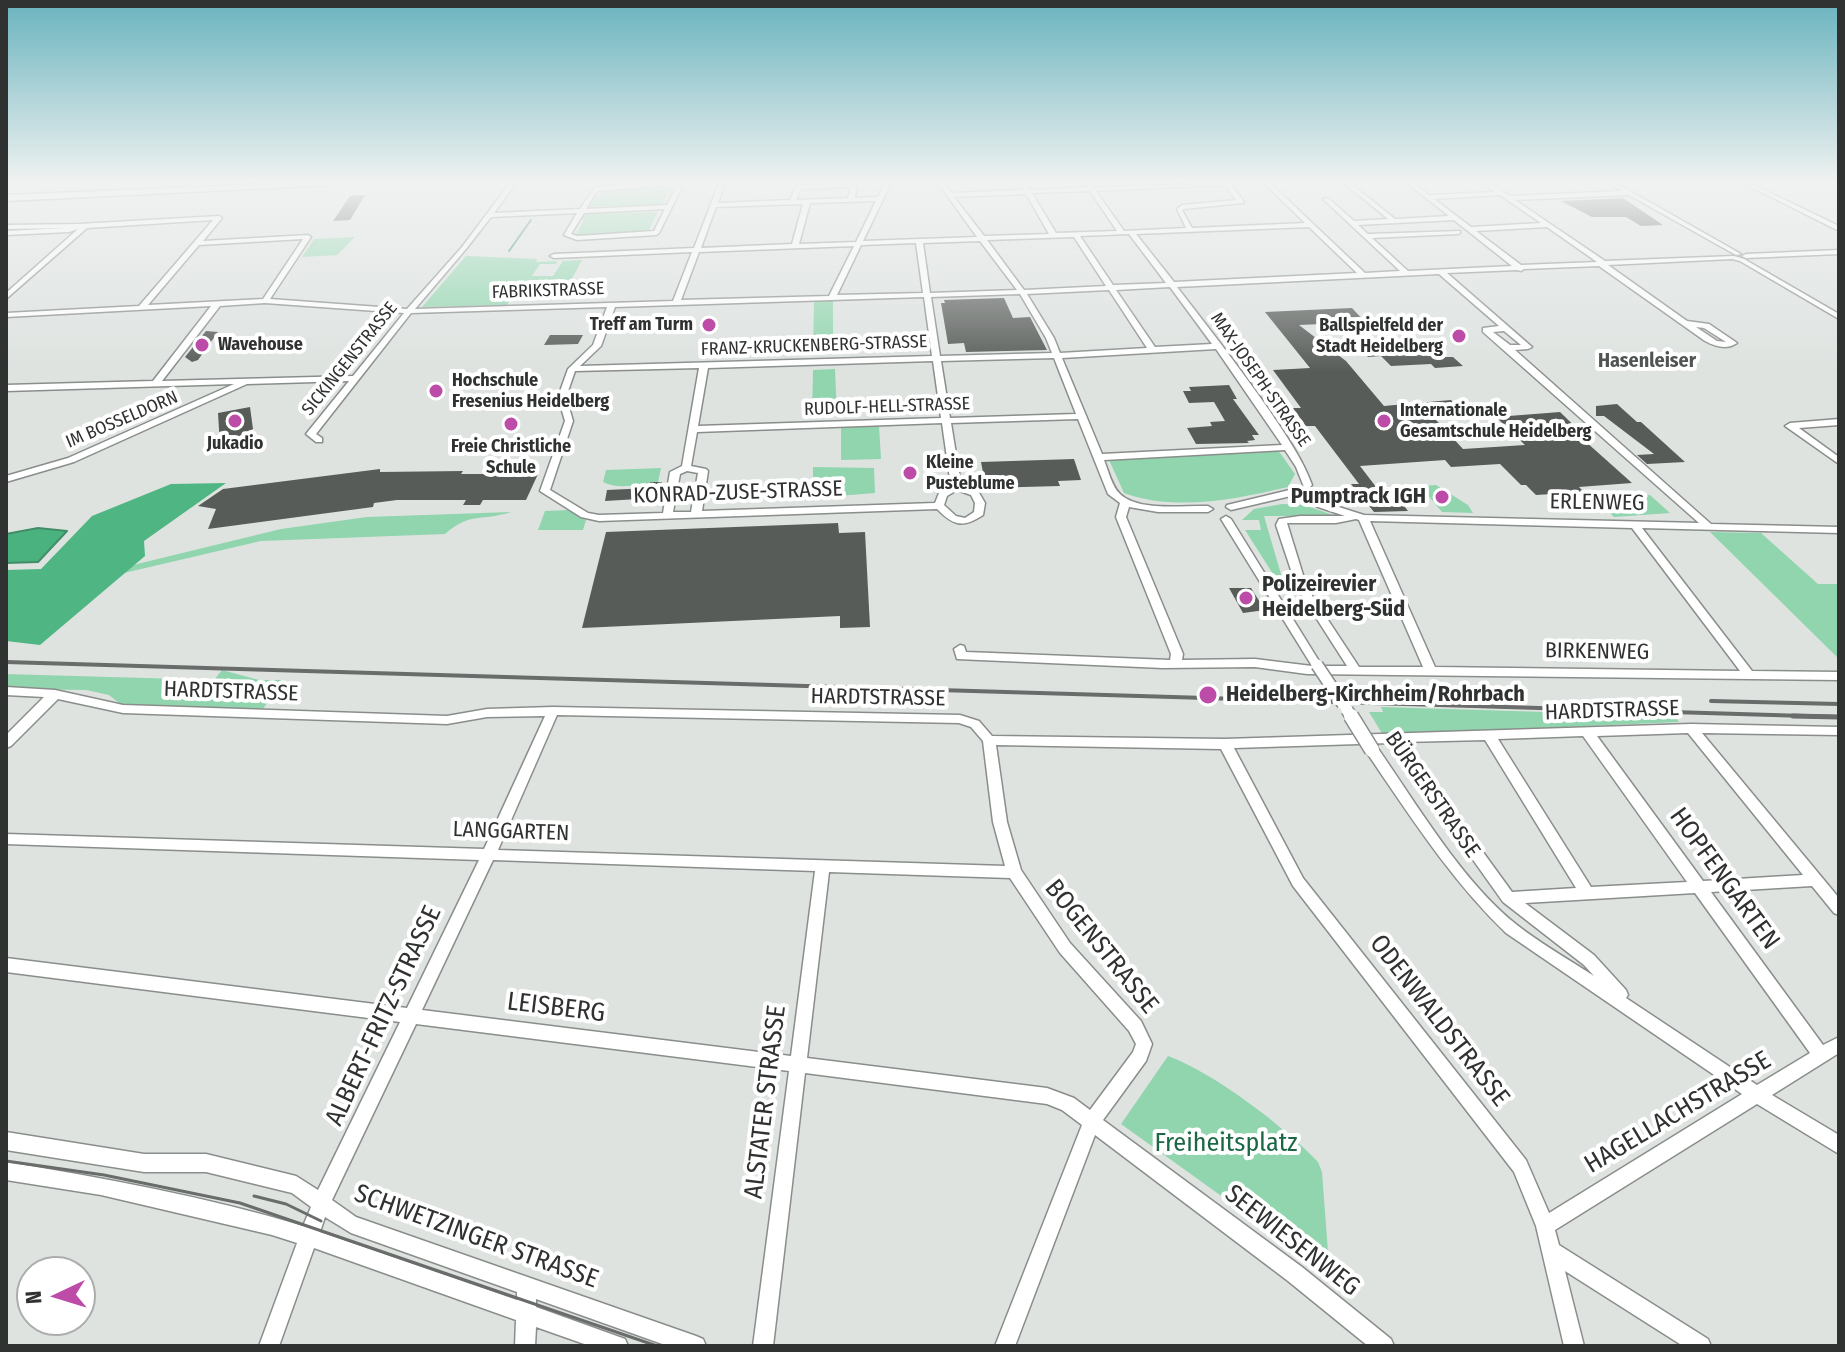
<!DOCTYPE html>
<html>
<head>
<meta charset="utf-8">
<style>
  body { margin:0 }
  #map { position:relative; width:1845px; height:1352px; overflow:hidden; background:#dee3e0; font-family:"Fira Sans Condensed",sans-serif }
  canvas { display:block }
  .frame { position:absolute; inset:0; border:8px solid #303231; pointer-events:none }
  .north { position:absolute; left:16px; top:1256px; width:80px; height:80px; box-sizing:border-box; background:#fff; border:2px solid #acadad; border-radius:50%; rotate:266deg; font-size:22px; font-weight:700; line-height:32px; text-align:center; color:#303231 }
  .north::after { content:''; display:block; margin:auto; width:28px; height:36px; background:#bd4ca8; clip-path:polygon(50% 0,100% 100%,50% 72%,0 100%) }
</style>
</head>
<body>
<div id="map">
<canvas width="1845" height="1352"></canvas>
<div class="frame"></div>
<div class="north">N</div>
</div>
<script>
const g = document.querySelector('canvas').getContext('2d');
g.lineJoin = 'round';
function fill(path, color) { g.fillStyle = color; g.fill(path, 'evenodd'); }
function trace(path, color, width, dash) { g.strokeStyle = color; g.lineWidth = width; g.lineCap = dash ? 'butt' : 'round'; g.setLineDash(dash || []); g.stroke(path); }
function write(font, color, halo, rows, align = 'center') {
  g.font = font + ' "Fira Sans Condensed",sans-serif'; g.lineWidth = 8; g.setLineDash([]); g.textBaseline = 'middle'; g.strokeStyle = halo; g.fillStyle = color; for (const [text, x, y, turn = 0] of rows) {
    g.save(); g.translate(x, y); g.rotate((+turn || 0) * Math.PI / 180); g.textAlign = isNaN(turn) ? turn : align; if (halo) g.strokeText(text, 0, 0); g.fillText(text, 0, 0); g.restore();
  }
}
fill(new Path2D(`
  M669,184L676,187L671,188L662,204L587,207L607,189Z
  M585,212L591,214L658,212L649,230H656L654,233L571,235L577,233L584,220L580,218Z
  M355,237L337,255L302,257L314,239Z
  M466,256L537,259L536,262L557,261L556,264H540L532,276H553L563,261L582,260L568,286H519L507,305L422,307Z
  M814,301H833V353L813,354Z
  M835,369L837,416L812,417L813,370Z
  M879,426L881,459L841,460V427Z
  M1278,450L1295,474L1288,487C1236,499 1176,512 1124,493L1109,460Z
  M813,467L874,468L875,493L813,498Z
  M661,468L658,482C642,483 620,491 603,482L606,470Z
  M1436,485L1468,505L1473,513L1442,512L1420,486Z
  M1650,495L1670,513L1614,517L1596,499Z
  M1282,504L1304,505L1336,516H1264L1285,588L1278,589L1273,574L1245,530H1261L1259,520H1242L1254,509Z
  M570,510L586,520L583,530H538L545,511Z
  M511,512C480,522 472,511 445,534L261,541L124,573L133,565L281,529L367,517Z
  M1710,532L1761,533L1818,584H1839V659Z
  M222,670L259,680H281L272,692L213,695L212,698H271L262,710L124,707L109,695L86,690L6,689V674L214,680Z
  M1381,707L1675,716L1679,722L1383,735L1369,712H1383Z
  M1168,1056C1214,1073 1284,1126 1318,1162L1322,1172L1330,1279L1252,1218L1121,1124Z`), '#90d5ae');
fill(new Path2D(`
  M226,483L144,541L145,556L40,645L6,641V570L41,569L92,516L171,484Z`), '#4fb683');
const water = new Path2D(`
  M38,528L67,531L38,562L6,563V534Z`);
fill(water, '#4ab27f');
trace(water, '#428c68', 2);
trace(new Path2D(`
  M509,251L531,220`), '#428c68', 2);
fill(new Path2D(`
  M365,195L350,220L333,221L350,196Z
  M1623,198L1663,225L1641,226L1626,217H1592L1561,201Z
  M1004,298L1013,318L1030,317L1047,350L966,352L964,343L948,344L941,303H945L944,300Z
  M1352,308L1365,322L1299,325L1346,361L1384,406L1451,400L1467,418L1436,420L1463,449L1525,445L1496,417L1560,412L1590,441H1585L1632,483L1579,487L1584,492L1536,495L1526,485H1521L1500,464L1451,467L1445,460L1360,466L1386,500L1399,499L1408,511L1374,512L1351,484H1359L1315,426H1306L1293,408H1301L1273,370L1310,368L1265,312Z
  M206,331L218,332L198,360L192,362L185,357Z
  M550,335H583L578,344L544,345Z
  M1390,343L1396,349L1426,347L1437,357H1453L1463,366L1435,368L1431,364L1391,366L1381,356L1368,357L1357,345Z
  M1229,385L1237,399H1233L1259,435H1252L1255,440L1247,441L1249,443L1196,444L1187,428L1212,426L1210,422L1225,421L1214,402L1189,403L1183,391H1191L1189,387Z
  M1617,404L1637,422H1641L1685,462L1647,464L1637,455L1654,454L1604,416H1596V406Z
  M250,407L253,429L220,446L218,413Z
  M1074,459L1081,480L1058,481L1060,486L986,488L981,462Z
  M380,469V472L463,471L461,474H538L526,500H483L480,505H463L466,500H397L374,503L373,507L208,529L216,509L198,506L223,489Z
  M650,482H662L660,492L656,493L655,498L605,501L607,490L649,488Z
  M838,523L839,533L865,532L870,627L840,628V616L582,628L606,532Z
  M1229,588H1251L1265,610L1243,613Z`), '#585c59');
const minor = new Path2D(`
  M191,183H197L189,190H185V188Z
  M510,183H516L494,213L580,209L595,187C618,185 663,176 682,187L659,233L656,235L577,240L564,235L577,213L491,217L466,249L415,309L673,301L692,252L554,258L550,256L554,254L694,248L719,183H725L718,203L790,200L796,187L799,185L854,183L857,185L855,198L878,197L885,183H891L863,241L977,237L938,183H944L952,193L1024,190L1020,183H1026L1030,190L1088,187L1087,186L1090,184L1094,187L1243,183L1240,185H1231L1244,202L1243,203L1184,209L1182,210L1192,228L1305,223L1264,183H1270L1365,273L1400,271L1323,199L1328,198L1354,221L1388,219L1344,183H1350L1395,219L1449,216L1407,183H1413L1429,195L1495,192L1484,183H1490L1510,196L1622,191L1609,183H1616L1741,254L1736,255L1629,195L1515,200L1605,261L1734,256L1744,259L1839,314V319L1740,261L1732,259L1608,265L1687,321L1709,324L1737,343C1727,350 1716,347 1705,341L1599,266L1524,269L1521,271L1517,270L1447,273L1532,347L1528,349L1515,350L1711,524L1839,527V533L1642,528L1752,671L1839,672V680L1307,674L1255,667L1163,668L957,659L954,649L960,645L964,646L966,652L1170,660L1171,654L1116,517L1120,503L1108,494L1078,419L951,423L961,485L978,491L985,503L983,515C962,529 953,525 937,509L599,521L581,517L540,491L565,421L558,397L568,369L593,345L607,307L411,313L316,434L322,438V442H316L306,434L349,381L247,384L74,462L6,482V476L68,458L234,384L6,391V385L153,381L211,306L6,317V313L139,306L213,220L87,228L6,299V293L78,229L69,232L6,235V231L65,228L6,229V225L79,224L219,216L222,218L203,241L308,235L311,237L270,299L407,309L462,247ZM668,185L676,188L667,205L586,209L597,191ZM1225,185L1236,200L1182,205L1177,209L1186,228L1124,231L1096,191ZM851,187L848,198L796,200L801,189ZM1090,191L1117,231L1056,233L1032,193ZM1026,194L1049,234L984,236L954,197ZM1500,195L1541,223L1471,227L1434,199ZM876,201L856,242L799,244L810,203ZM803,204L792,244L701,248L716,207ZM665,209L654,231L577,236L571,234L584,213ZM1454,220L1512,266L1408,271L1372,238L1458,234L1460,233V231L1368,234L1358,225ZM1309,227L1357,273L1174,282L1136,234ZM1547,227L1597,262L1521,265L1476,231ZM1129,234L1166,283L1113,285L1080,236ZM1074,237L1106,286L1024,290L987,240ZM303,239L263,299L148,305L199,245ZM980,241L1017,290L930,293L923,243ZM916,243L923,293L837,295L861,245ZM854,246L829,296L681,300L699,252ZM1439,274L1499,326L1483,328V332L1699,523L1364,515L1326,503L1305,492L1307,490L1302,487L1227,505L1226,507L1231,510L1295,495L1318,507L1345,516H1300L1279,519L1276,525L1297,588L1347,666H1322L1231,519L1226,516L1221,519L1312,666L1255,659L1182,660L1183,654L1126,517L1129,507L1158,512H1208L1213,509L1208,506C1184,505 1139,512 1120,494C1112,487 1108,470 1104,460L1285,450L1296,467L1304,487H1310L1312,485C1302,458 1285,434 1269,410C1240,368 1208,327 1177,287ZM1170,287L1212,344L1155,347L1116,290ZM1109,290L1147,348L1060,353L1054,338L1027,294ZM1020,294L1046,338L1052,353L940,356L931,297ZM924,297L932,356L580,366L601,346L615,307ZM265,303L404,313L353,376L162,381L220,306ZM1696,327L1704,328L1726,342L1717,341ZM1504,331L1521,345H1510L1493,332ZM1216,349L1282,445L1102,454L1062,358ZM1054,358L1076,414L950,418L941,361ZM933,361L941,418L698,426L708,368ZM699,368L682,466L670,472L663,513L599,515L588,513L550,490L573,421L566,397L575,371ZM942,423L951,486L939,493L935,503L702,511L708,471L706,469L691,466L697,432ZM687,471L698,473L691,512H673L680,474ZM957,490L971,495L975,503L974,512L965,518L956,516L944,505L947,496ZM1356,519L1359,520L1423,667H1359L1307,588L1287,523H1336ZM1370,521L1632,528L1740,671L1435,667Z
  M1743,183H1750L1839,226V231Z
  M1839,250V254L1746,258L1742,256L1746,254Z
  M1839,419V425L1799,428L1839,457V464L1785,426L1790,423Z
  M6,687L55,690L123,705L447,716L487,709L553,707L960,715L979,721L992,736L1225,739L1691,724L1839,727V735L1702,733L1839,898V915L1834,913L1812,886L1711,892L1823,1045L1839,1037V1053L1772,1095L1839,1135V1154L1757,1104L1555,1230L1559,1245L1708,1339L1711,1346H1683L1565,1271L1584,1346H1564L1536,1226L1514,1172L1293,886L1221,749L996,745L1007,822L1021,870L1070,943L1141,1021L1152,1044L1146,1061L1103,1120L1302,1267L1391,1339L1394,1346H1368L1288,1281L1095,1135L1015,1346H995L1082,1125L1062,1110L1047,1104L805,1073L773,1346H753L789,1071L416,1024L332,1200L356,1217L696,1336L703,1339L706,1346H668L536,1299V1307L625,1339L628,1346H590L536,1327L535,1346H515L516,1320L314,1248L279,1346H259L297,1243L272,1235L101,1195L6,1180V1162C106,1178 207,1197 303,1226L311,1207L292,1193L206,1172H144L6,1150V1132L144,1154H206L296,1176L318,1190L400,1022L6,972V958L407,1008L479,860L6,844V834L484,849L545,716L487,717L447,724L123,713L58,699L11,746L6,748V735L44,697L6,695ZM557,715L959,723L971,727L983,741L993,822L1005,866L498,850ZM1688,733L1803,875L1703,881L1597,736ZM1583,736L1687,882L1591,887L1498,739ZM1485,740L1576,888L1512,892L1403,742ZM1390,743L1503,902L1584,965L1594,976C1568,959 1541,944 1517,925C1463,883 1416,803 1377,747H1367L1366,750L1367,753C1410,816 1451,880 1506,933L1742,1094L1549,1213L1526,1160L1303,878L1234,748ZM493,860L815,871L791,1056L422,1010ZM829,872L1010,878L1060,953L1129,1031L1136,1044L1133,1052L1090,1110L1074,1098L1047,1088L807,1058ZM1695,893L1810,1053L1757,1085L1626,998L1628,995L1626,990L1594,955L1525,903ZM325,1217L351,1233L517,1292V1300L320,1232Z`);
const major = new Path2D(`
  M290,183H338L334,185L6,201V195Z`);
trace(minor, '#8a8e8b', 3);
trace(major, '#8a8e8b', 3);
fill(minor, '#fff');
fill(major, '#fff');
trace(new Path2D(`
  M6,1161L104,1175L240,1203L657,1346
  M254,1196L286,1204L321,1221`), '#696c6a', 3);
trace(new Path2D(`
  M6,662L1839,717
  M1711,701L1839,704`), '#696c6a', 4);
trace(new Path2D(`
  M1793,716L1839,717`), '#696c6a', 5);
const minorBridgeFar1 = new Path2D(`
  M1317,665L1343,704
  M1347,710L1352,718`);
const minorBridge = new Path2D(`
  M1351,716L1372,750`);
trace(minorBridgeFar1, '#8a8e8b', 14, []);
trace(minorBridge, '#8a8e8b', 17, []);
trace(minorBridgeFar1, '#fff', 11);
trace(minorBridge, '#fff', 14);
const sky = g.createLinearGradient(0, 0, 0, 372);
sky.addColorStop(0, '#69b3be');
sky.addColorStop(0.49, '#f0f2f1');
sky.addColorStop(1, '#f0f2f100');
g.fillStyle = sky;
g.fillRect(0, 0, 1845, 372);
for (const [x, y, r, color] of [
  [709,325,8,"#bd4ca8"],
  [1459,336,8,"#bd4ca8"],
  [202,345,8,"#bd4ca8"],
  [436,391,8,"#bd4ca8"],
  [235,421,8,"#bd4ca8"],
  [1384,421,8,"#bd4ca8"],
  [511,424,8,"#bd4ca8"],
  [910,473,8,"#bd4ca8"],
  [1442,497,8,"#bd4ca8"],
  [1246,598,8,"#bd4ca8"],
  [1208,695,10,"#bd4ca8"]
]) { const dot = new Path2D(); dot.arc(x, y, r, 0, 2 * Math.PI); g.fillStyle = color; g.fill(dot); trace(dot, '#fff', 3); }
write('18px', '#303231', '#fff', [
  ["FABRIKSTRASSE",548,291,-2],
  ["FRANZ-KRUCKENBERG-STRASSE",814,346,-2],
  ["SICKINGENSTRASSE",350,359,-51],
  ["MAX-JOSEPH-STRASSE",1260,380,55],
  ["RUDOLF-HELL-STRASSE",887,407,-2],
  ["IM BOSSELDORN",122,420,-23]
]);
write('bold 18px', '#303231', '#fff', [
  ["Treff am Turm",693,325,"right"],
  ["Ballspielfeld der",1443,326,"right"],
  ["Stadt Heidelberg",1443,347,"right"],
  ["Wavehouse",218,345],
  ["Hochschule",452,381],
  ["Fresenius Heidelberg",452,402],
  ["Internationale",1400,411],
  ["Gesamtschule Heidelberg",1400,432],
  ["Jukadio",235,444,"center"],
  ["Freie Christliche",511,447,"center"],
  ["Schule",511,468,"center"],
  ["Kleine",926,463],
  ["Pusteblume",926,484]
], 'left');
write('bold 20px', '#505452', '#fff', [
  ["Hasenleiser",1647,361]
]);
write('22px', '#303231', '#fff', [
  ["KONRAD-ZUSE-STRASSE",738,493,-2],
  ["ERLENWEG",1597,503,1],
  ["BIRKENWEG",1597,652,1],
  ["HARDTSTRASSE",231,692,2],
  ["HARDTSTRASSE",878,698,1],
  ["HARDTSTRASSE",1612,711,-2],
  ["BÜRGERSTRASSE",1432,795,55],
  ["LANGGARTEN",511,832,2]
]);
write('bold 22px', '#303231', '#fff', [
  ["Pumptrack IGH",1426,497,"right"],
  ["Polizeirevier",1262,585],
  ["Heidelberg-Süd",1262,610],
  ["Heidelberg-Kirchheim/Rohrbach",1226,695]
], 'left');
write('26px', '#303231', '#fff', [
  ["HOPFENGARTEN",1724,879,54],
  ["BOGENSTRASSE",1101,947,51],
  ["LEISBERG",556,1008,7],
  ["ALBERT-FRITZ-STRASSE",384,1016,-65],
  ["ODENWALDSTRASSE",1439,1021,52],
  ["ALSTATER STRASSE",766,1102,-83],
  ["HAGELLACHSTRASSE",1678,1113,-31],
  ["SCHWETZINGER STRASSE",476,1237,20],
  ["SEEWIESENWEG",1292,1241,38]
]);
write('26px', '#1c6745', '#fff', [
  ["Freiheitsplatz",1226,1144]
]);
</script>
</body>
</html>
